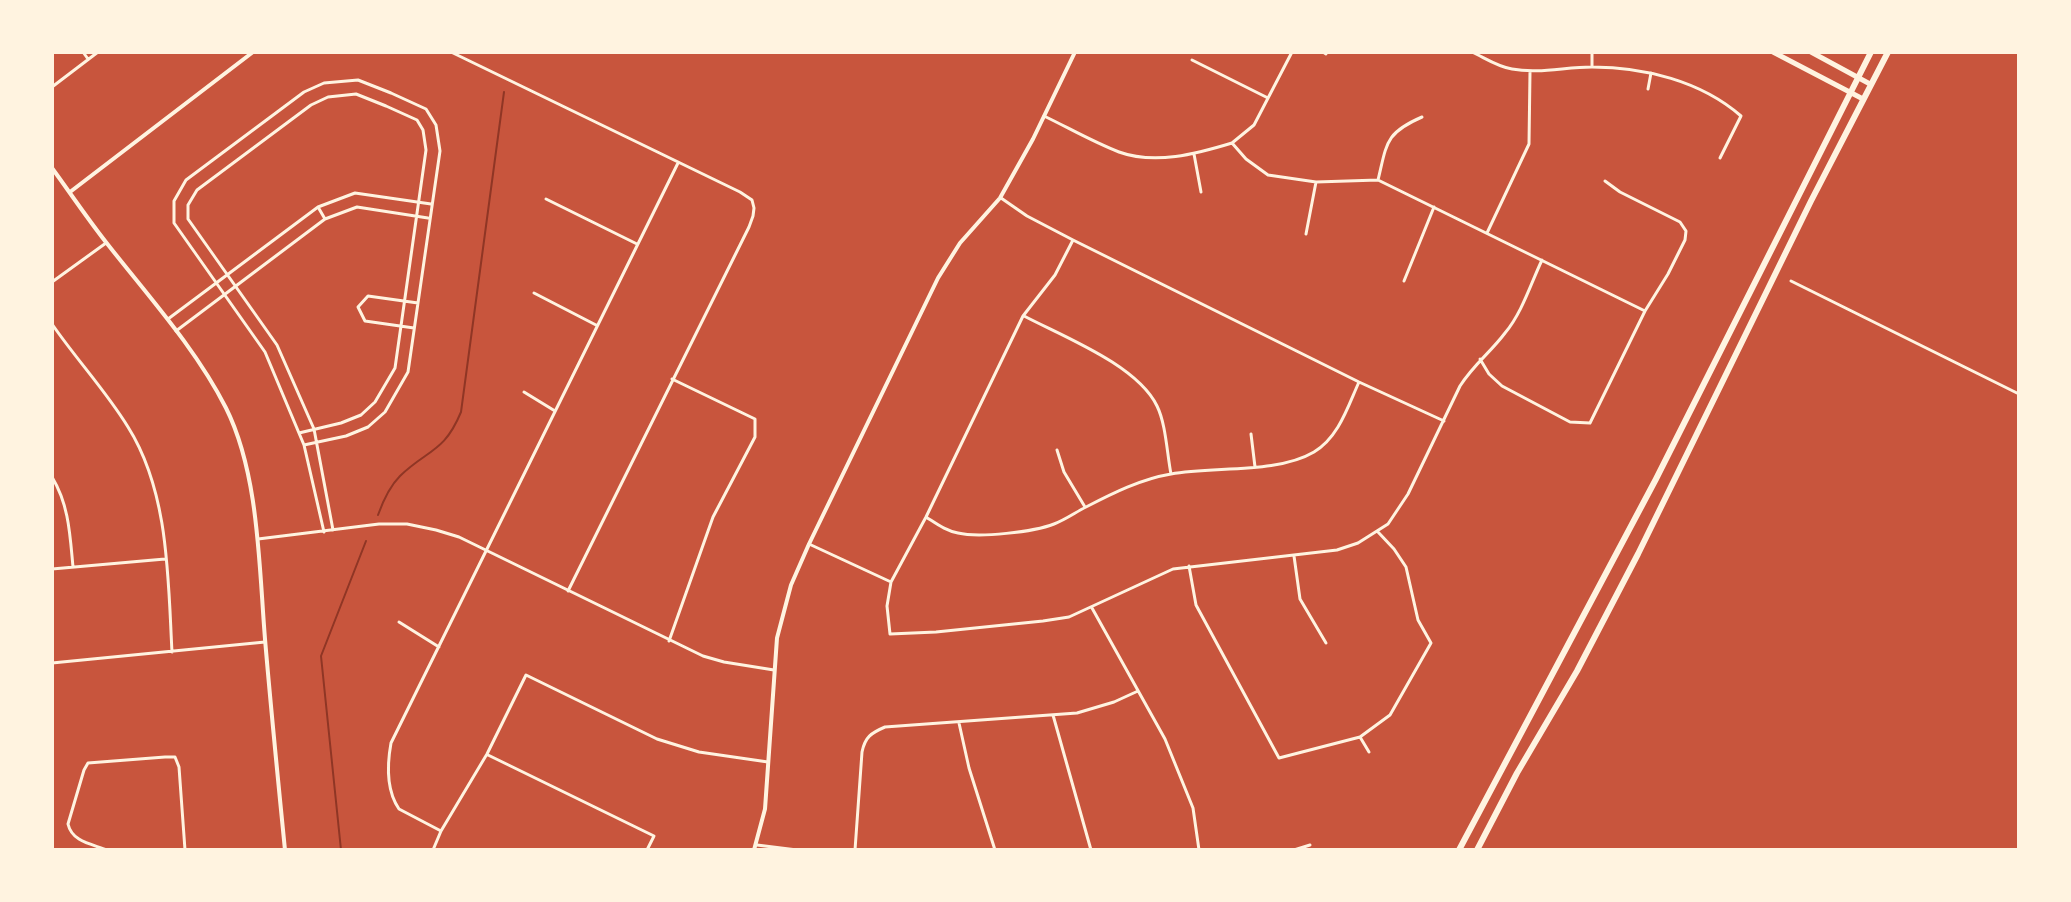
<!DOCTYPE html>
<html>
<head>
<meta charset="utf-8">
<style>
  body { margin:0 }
  #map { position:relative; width:2071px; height:902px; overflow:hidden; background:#c8553d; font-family:Cabin,sans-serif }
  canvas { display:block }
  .frame { position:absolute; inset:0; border:54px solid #fff3e0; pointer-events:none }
</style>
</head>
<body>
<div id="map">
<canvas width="2071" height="902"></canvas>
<div class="frame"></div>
</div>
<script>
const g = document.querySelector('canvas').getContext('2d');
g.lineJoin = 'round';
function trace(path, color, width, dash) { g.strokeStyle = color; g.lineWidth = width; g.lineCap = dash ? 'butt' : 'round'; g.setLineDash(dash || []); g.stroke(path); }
trace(new Path2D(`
  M378,515C383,501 389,487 400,476C428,449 444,453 461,412L504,92
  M341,850L321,656L366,541`), '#8f3625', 2);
trace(new Path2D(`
  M83,52L88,59
  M451,52L740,192L752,200L754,208L753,216L749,227L568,591
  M1323,52L1326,54
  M1472,52C1485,58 1498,67 1512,69C1538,74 1565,67 1592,67C1644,67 1701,81 1741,116L1720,158
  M1192,60L1268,98
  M1592,67V52
  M52,87L98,52
  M1648,89L1651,73
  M1044,116C1069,128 1093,142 1119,152C1155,165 1196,154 1232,143L1246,159L1268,175L1316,182L1378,180L1645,311
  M1232,143L1254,125L1292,52
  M1194,154L1201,192
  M1378,180C1387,143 1385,133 1422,117
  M1001,198L1027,216L1073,240L1359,382L1444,421
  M546,199L637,244
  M318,207L325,219
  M1487,233L1529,144L1530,72
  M1306,234L1316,182
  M1073,240L1055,275L1023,316L926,517L891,582L887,606L890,634L936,632L1043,621L1069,617L1173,569L1337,550L1358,543L1388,524L1408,494L1460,386C1474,364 1490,353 1505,333C1522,313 1531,283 1542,260
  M1404,281L1434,207
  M1791,281L2019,394
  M52,282L106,243
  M534,293L596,325
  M1024,316C1064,337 1137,365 1157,406C1166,424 1167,454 1171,474
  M168,319L318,207L355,193L431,204
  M52,324C76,359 106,391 128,427C169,492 168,578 172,652
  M414,328L365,321L358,307L368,296L418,303
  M176,331L325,219L357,207L428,218
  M1480,359L1489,374L1502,386L1570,422L1590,423L1645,311L1668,274L1685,240L1686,231L1680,222L1620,192L1605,181
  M524,392L555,411
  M299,433L341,423L361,415L375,402L395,368L426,150L423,130L417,120L386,106L356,94L328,97L311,105L197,190L188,205V219L277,345L314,429L333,530
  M1251,434L1255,467
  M304,445L346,436L368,427L385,412L408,372L440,151L436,125L426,109L391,93L358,80L324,83L304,92L186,180L174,201V223L265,352L304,445L324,532
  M1057,450L1064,472L1085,507
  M52,477C69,505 70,535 73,567
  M926,517C937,524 946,531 958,533C979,538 1034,532 1054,524C1065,520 1076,512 1086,507C1113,493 1141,479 1171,474C1213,466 1277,474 1314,452C1339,437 1348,406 1359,382
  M258,539L379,524H407L436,530L459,537L703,656L724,662L774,670
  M809,544L891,582
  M1294,556L1300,599L1326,643
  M1189,566L1196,605L1279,758L1360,737L1390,715L1431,643L1418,620L1406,567L1394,549L1378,532
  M52,569L165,559
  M1092,608L1165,739L1193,808L1199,850
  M399,622L439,647
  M669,641L713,517L755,437V419L672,379
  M52,663L265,642
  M1053,715L1091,850
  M959,723L969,768L995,850
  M1360,737L1369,752
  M488,755L654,836L647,850
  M441,831L399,809C386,790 387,765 391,743L678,163
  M757,845L797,850
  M107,850C92,844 72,842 68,824L84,770L88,763L165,757H175L179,767L185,850
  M433,850L441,831L487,754L526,675L657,739L699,752L768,762
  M855,850L862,752C865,737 871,733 885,727L1077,713L1114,702L1138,691
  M1294,850L1310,845`), '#fff3e0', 3);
trace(new Path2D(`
  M52,168C71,194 89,221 109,246C150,298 196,349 226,408C259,474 259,566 265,639C271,710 278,780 285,850
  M70,192L253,52
  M754,850L765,809L777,638L791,585L809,544L938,278L960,243L1000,198L1033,139L1075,52`), '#fff3e0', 4);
trace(new Path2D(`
  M1773,52L1863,99
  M1811,52L1870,84`), '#fff3e0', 5);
trace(new Path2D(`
  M1459,850L1656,479L1871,52
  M1477,850L1517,773L1577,671L1638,554L1811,201L1888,52`), '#fff3e0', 6);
</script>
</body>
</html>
